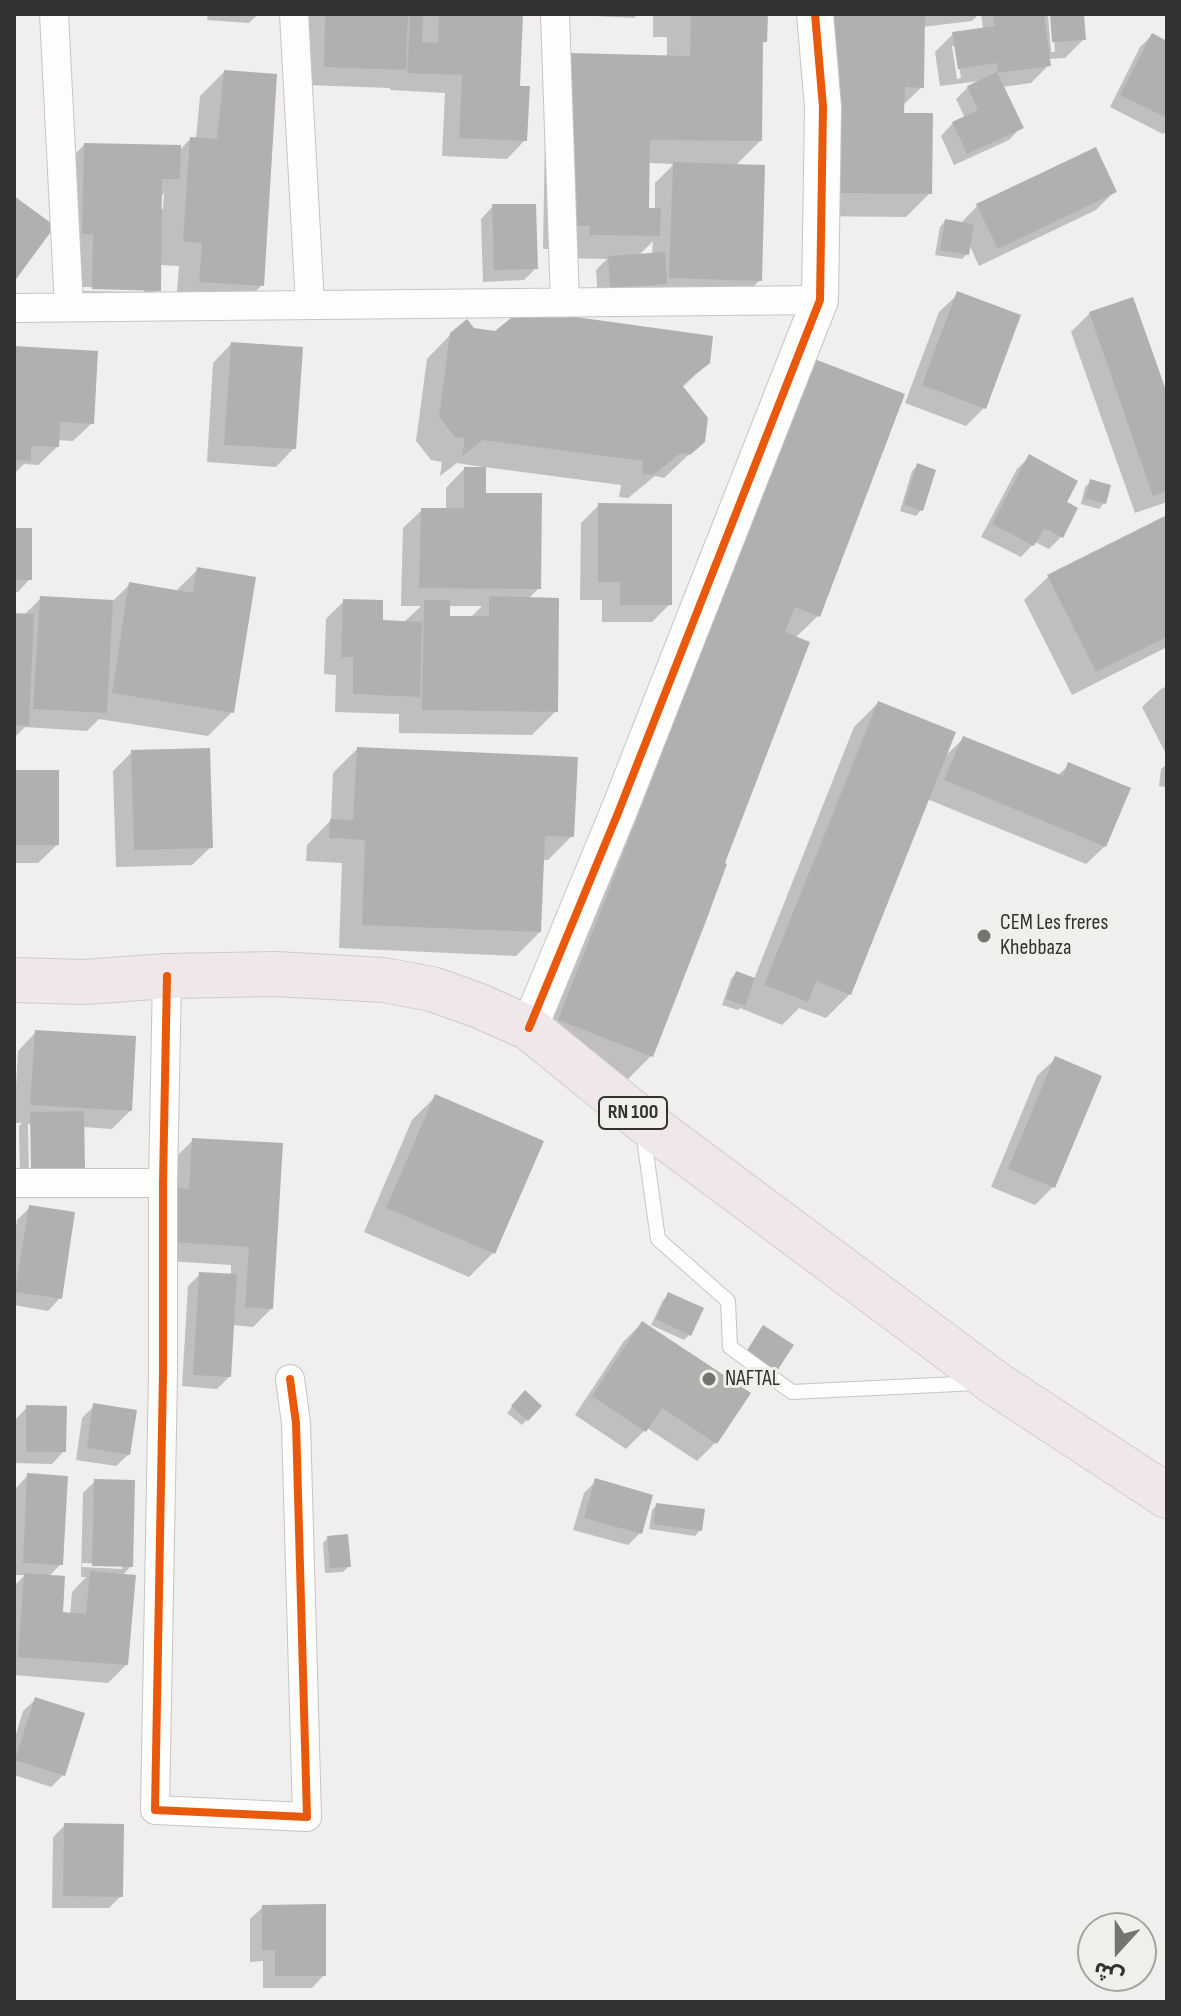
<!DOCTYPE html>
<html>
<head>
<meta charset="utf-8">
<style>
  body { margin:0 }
  #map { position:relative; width:1181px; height:2016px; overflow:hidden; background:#f0efed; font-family:"Sofia Sans Condensed","Noto Sans Arabic",sans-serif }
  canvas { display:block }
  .frame { position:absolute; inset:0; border:16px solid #333230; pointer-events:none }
  .north { position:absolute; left:1077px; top:1912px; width:80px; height:80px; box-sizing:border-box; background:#f1efec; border:2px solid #a5a3a1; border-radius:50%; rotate:201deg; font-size:22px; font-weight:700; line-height:32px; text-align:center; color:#333230 }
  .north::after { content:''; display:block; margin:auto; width:28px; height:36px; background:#757472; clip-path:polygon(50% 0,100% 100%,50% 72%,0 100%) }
</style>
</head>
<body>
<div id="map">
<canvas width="1181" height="2016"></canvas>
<div class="frame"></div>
<div class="north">ش</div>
</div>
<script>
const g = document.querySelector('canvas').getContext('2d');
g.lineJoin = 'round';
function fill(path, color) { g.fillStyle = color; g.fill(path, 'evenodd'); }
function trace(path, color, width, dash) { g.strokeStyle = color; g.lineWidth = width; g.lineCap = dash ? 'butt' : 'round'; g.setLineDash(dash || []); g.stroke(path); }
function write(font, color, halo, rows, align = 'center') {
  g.font = font + ' "Sofia Sans Condensed",sans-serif'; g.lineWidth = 6; g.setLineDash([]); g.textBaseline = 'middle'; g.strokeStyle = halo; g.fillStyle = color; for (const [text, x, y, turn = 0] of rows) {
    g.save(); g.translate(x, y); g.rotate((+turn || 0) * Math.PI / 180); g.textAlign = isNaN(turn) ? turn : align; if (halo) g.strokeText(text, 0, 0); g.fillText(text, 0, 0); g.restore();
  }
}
fill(new Path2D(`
  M208,14H258L249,23L207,20Z
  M308,14H521L517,88L525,140L507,159L442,156L445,93L390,90V88L306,85Z
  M558,14H638L634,18Z
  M653,14H766L765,41L761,45L760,141L735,166L760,280L742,298L598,299L596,270L607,259L566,258L567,249H543L546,79L667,57V37H653ZM648,163L674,164L655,183V210L647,209ZM653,241L652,255L638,256Z
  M820,14H979L972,21L922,27V87L902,106V115L930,193L906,217L807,216Z
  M981,14H1048L1051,52H1055L1052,14H1088H1082L1084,39L1065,58L1048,59L1049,65L1031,83L1002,87L1021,127L1009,140L954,165L941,136L953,123L965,118L956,99L968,87L980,81L940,86L935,52L953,34L983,28ZM952,46H956L961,78L957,79Z
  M1152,35L1167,43V130L1163,134L1110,107L1140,47Z
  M224,72L262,285L238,309L176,305L179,266L159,265V290L140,308L75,307L66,163L84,145L179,151L190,139H196L200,96ZM164,193L163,209H160V197ZM82,287L144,288V292L82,291Z
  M1115,191L1096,210L979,266L969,244L967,254L962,259L935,255L940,227L945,221L960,224L977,206Z
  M493,206L536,268L524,280L483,282L481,219Z
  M958,294L984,408L966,426L905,403L939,312Z
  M1090,313L1167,399V502L1135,513L1071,332Z
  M473,329L708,362L682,388L703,441L664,478L655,476L628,498L619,497L621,485L484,467V495L539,588L528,599L556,711L532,735L399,733V714L335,712L336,675L324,674L326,619L344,601L381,622L403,623L421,606H401L403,528L422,510H446V488L464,469H482V467L457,463L440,476L442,462L431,460L416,441L427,359L451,334ZM448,606H482L470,618H448Z
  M231,344L294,448L276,467L207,462L213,363Z
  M14,348L92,423L73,441L57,440V447L38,465L24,464L14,474Z
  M788,384L818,616L795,638L651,1056L627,1080L536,1044Z
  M1029,457L1064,503L1061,537L1049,549L1035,542L1021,557L981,537L1017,469Z
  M918,466L921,510L916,516L900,511L912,471Z
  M1091,481L1104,503L1099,509L1081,504L1085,487Z
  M599,505L670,604L652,622H602V600H580L581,523Z
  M1167,517V647L1072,695L1024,600L1048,577Z
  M14,530L30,579L18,592H14Z
  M198,569L232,712L208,736L99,719L87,731L25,727L14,738V615H24L41,598L112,602L130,584L175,592Z
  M1167,686V756L1142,707L1161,689Z
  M878,703L943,758L964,738L1057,776L1069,765L1105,846L1086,864L927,799L850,994L826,1018L799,1008L782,1025L740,1008L738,1010L722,1005L731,979L736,973L754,979L854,727Z
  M357,749L572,836L548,860H542L540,932L516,956L339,948L342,863L306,861L307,845L331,820L333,773Z
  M132,752L211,847L192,865L116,867L113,771Z
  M1167,764V787L1159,786L1161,769Z
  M14,772L57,845L38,863H14Z
  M36,1032L130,1111L112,1129L83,1127V1167L71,1179L20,1180L19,1126L22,1123H14L18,1051ZM28,1124H32L33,1179H29Z
  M1056,1058L1053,1187L1035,1205L991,1187L1037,1076Z
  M436,1096L493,1253L469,1277L364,1232L412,1120Z
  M193,1140L281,1145L271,1309L253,1327L232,1325L230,1376L217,1389L182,1386L188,1286L200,1274L231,1276V1265L153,1260L175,1158Z
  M30,1207L60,1298L48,1311L14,1305V1241L17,1220Z
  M669,1295L690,1334L684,1340L651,1325L663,1300Z
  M642,1323L748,1394L715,1443L697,1461L647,1428L626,1449L575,1415L624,1341Z
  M519,1398L539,1406L522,1425L507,1413Z
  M94,1406L129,1454L116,1466L76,1460L82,1418Z
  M27,1407L64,1451L52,1464L14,1463L15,1420Z
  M28,1475L61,1564L48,1577L60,1614L70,1615L72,1592L86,1577H81L83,1493L95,1481L131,1566L122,1576L127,1664L108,1683L14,1675V1586L25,1575H14L16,1488ZM82,1563L122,1565V1569L82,1567Z
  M596,1481L640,1533L628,1545L573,1530L584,1493Z
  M657,1505L700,1530L695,1536L649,1529L652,1510Z
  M328,1538L349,1566L343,1572L325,1573L323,1543Z
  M36,1699L63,1775L51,1787L14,1775V1741L23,1711Z
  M65,1825L121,1896L109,1908H52L53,1837Z
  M263,1907L324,1975L312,1988H263V1961L250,1962V1919Z`), '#0003');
fill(new Path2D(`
  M325,14H408L406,70L324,67Z
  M410,14H423L422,42L438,43L439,14H523L520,86H530L527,141L459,138L462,75L407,73Z
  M691,14H768L767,42H763L762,141L650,140L649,208H661L660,236L589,235L590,226H566L569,53L690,56Z
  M832,14H925L924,88L905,87L904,113H933L932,194L830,193Z
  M999,14H1044L1051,66L998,73L997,63L958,69L952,32L995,26L993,15Z
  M1050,14H1084L1086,40L1052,42Z
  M1152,33L1167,41V118L1120,95Z
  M224,70L277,74L264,286L199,282L202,243L183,241L190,137L217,139Z
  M997,72L1024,128L967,154L952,122L978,110L967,86Z
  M84,143L181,145L180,179H162L161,291L92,289L93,234H82Z
  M1096,147L1117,192L998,249L976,204Z
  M673,162L765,165L762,281L669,278Z
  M14,196L55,226L14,282Z
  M492,204H536L538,269L494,270Z
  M945,219L974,224L969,255L940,250Z
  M665,252L667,284L610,288L608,256Z
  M957,291L1021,315L986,409L922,385Z
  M1133,297L1167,393V491L1153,496L1089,312Z
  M526,306L561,315L713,336L710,363L682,385L708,418L705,442L690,455L681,453L653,475L642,474L643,461L483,440L462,456L465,438L455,437L439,417L450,333L467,319L474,328L495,331Z
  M231,342L303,347L296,449L224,445Z
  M14,346L98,351L94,424L60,422L59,447L31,446V461L14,460Z
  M812,358L905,394L820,617L795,607L785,632L810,642L725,863L727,864L706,921L653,1057L558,1020L659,762L654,760Z
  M1029,454L1078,481L1067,502L1078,508L1063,538L1044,528L1034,546L992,524Z
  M917,463L936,470L923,511L904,505Z
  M464,467H486V493H542L541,589L419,588L421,508H464Z
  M1090,479L1111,485L1106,504L1085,498Z
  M598,503L672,504V605H620V582H598Z
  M1167,515V637L1096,672L1047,575Z
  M14,528H32V580H14Z
  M197,567L256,577L234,713L112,693L129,582L193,593Z
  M40,596L113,600L107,713L33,709Z
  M489,596L559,598L558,712L422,710L424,600H450V616H489Z
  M343,599L383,600V620L422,622L420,697L353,694V657H341Z
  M14,613L34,614L29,726L14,725Z
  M878,701L956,732L851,995L816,981L808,1002L764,985Z
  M963,736L1063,776L1068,762L1131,788L1106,847L944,780Z
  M357,747L578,757L574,837L545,836L541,932L362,925L365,840L329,838L330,819L353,820Z
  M210,748L213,848L134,850L131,750Z
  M14,770H59V845H14Z
  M736,971L755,978L745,1006L726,999Z
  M35,1030L136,1036L132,1111L30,1105Z
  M1055,1056L1102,1076L1055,1188L1008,1169Z
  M435,1094L544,1141L495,1254L386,1208Z
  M84,1111L85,1168L31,1169L30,1112Z
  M192,1138L283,1143L273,1309L245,1307L249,1247L170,1242L173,1188L189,1189Z
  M29,1205L75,1212L62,1299L15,1292Z
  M199,1272L237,1274L231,1377L193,1375Z
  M668,1292L704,1308L691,1336L656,1319Z
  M642,1321L751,1393L717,1444L662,1408L646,1432L592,1396Z
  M763,1325L794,1345L777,1371L746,1352Z
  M525,1390L542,1406L528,1421L511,1406Z
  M93,1403L137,1410L130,1455L87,1448Z
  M26,1405L67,1406L66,1452H26Z
  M27,1473L68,1476L63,1565L23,1563Z
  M595,1478L653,1495L642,1534L584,1518Z
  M94,1479L135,1480L133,1567L92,1566Z
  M656,1503L705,1509L702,1531L653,1524Z
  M348,1534L351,1567L330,1568L327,1536Z
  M90,1571L136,1575L128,1665L18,1657L24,1573L65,1576L63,1612L86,1614Z
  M35,1697L85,1713L65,1776L15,1760Z
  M64,1823L124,1824L123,1897L63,1896Z
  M326,1904V1976H275V1950H262V1905Z`), '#b1b0af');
const service = new Path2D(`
  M643,1131L658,1239L728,1301L730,1347L792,1392L978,1383`);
const minor = new Path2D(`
  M54,14L69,307
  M294,14L310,305
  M555,14L565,303
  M14,308L820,300
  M167,976L163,1183V1374L155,1810L307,1817L296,1423L290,1379
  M14,1183H163`);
const tertiary = new Path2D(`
  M529,1028L618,813L820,300L823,107L815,14`);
const primary = new Path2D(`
  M14,980L84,982L167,976L276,974L383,980L432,989L477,1005L529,1028L641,1119L995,1383L1167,1496`);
trace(service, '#c5c5c3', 16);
trace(minor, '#c5c5c3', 30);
trace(tertiary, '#c5c5c3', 38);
trace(primary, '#cdcccb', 46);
trace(service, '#fdfdfc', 14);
trace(minor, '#fdfdfc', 28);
trace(tertiary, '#fdfdfc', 36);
trace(primary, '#efe7e9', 44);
trace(new Path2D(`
  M167,976L163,1183V1374L155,1810L307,1817L296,1423L290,1379
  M529,1028L618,813L820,300L823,107L815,14`), '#e8590c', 8);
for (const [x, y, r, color] of [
  [984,936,8,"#757472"],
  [709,1379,8,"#757472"]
]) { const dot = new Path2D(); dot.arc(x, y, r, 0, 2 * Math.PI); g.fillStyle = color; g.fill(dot); trace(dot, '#f1efec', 3); }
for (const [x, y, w] of [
  [633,1113,68]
]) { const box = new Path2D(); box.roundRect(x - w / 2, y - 16, w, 32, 6); g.fillStyle = '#f1efec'; g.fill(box); trace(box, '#333230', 2); }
write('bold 20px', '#333230', null, [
  ["RN 100",633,1113]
]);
write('22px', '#333230', '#f1efec', [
  ["CEM Les freres",1000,923],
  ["Khebbaza",1000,948],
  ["NAFTAL",725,1379]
], 'left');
</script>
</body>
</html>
